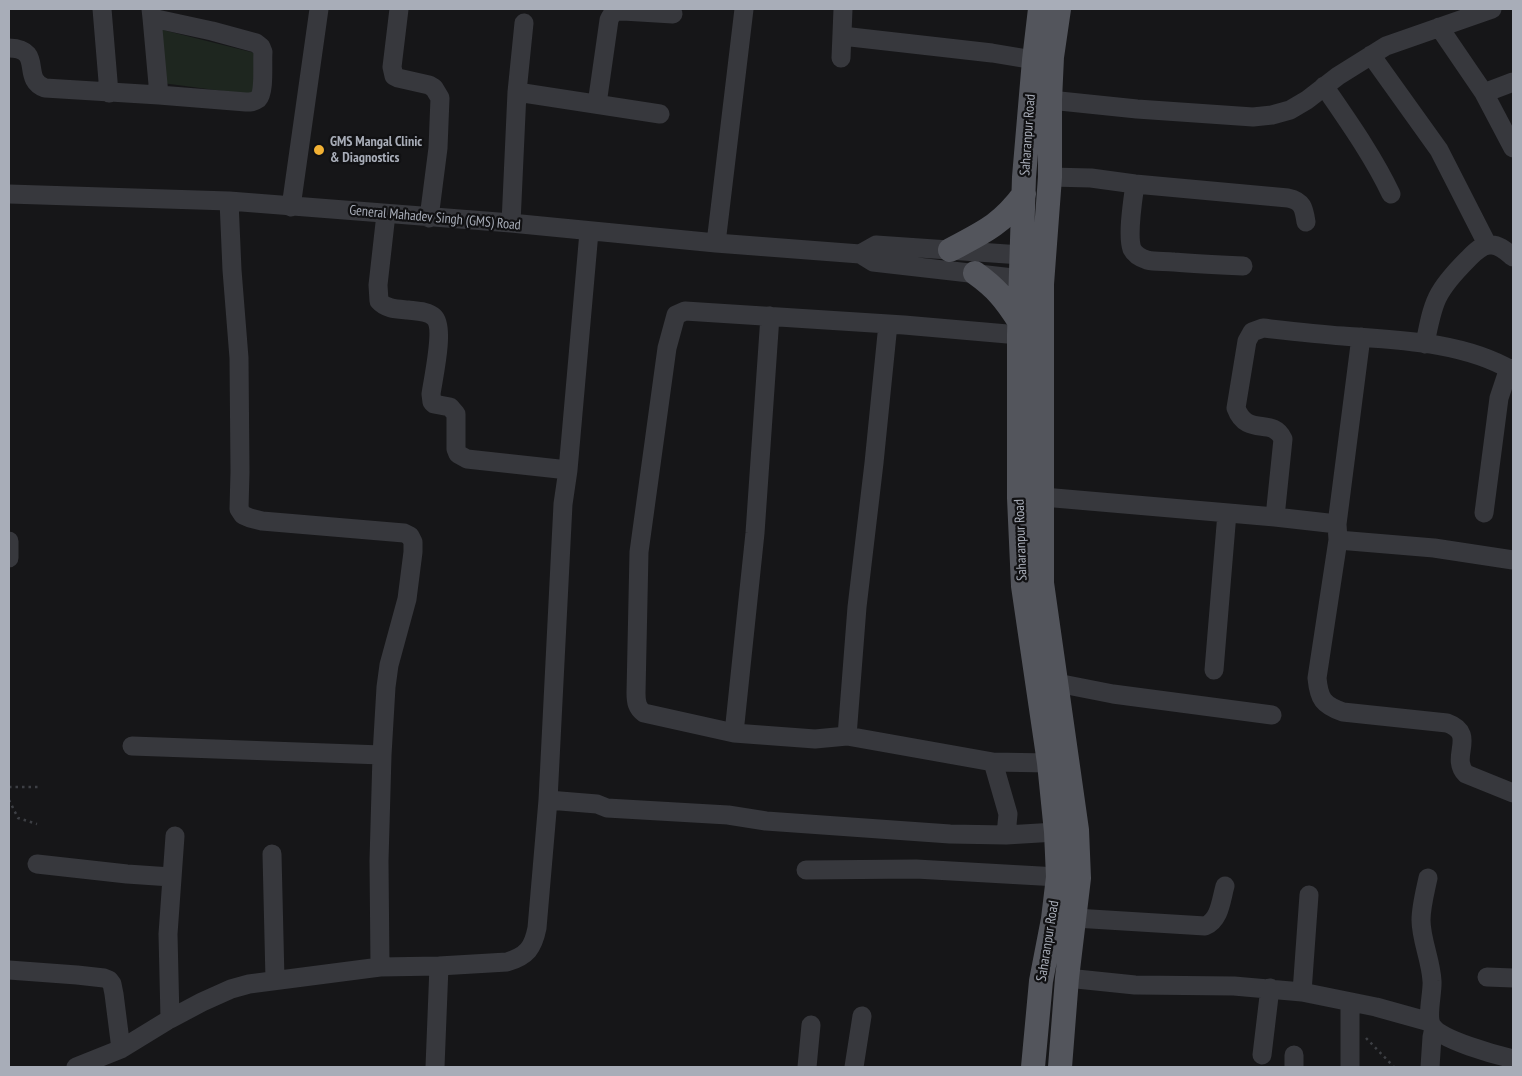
<!DOCTYPE html>
<html>
<head>
<meta charset="utf-8">
<style>
  body { margin:0 }
  #map { position:relative; width:1522px; height:1076px; overflow:hidden; background:#161618; font-family:"PT Sans Narrow",sans-serif }
  canvas { display:block }
  .frame { position:absolute; inset:0; border:10px solid #a8adb8; pointer-events:none }
</style>
</head>
<body>
<div id="map">
<canvas width="1522" height="1076"></canvas>
<div class="frame"></div>
</div>
<script>
const g = document.querySelector('canvas').getContext('2d');
g.lineJoin = 'round';
function fill(path, color) { g.fillStyle = color; g.fill(path, 'evenodd'); }
function trace(path, color, width, dash) { g.strokeStyle = color; g.lineWidth = width; g.lineCap = dash ? 'butt' : 'round'; g.setLineDash(dash || []); g.stroke(path); }
function write(font, color, halo, rows, align = 'center') {
  g.font = font + ' "PT Sans Narrow",sans-serif'; g.lineWidth = 4.5; g.setLineDash([]); g.textBaseline = 'middle'; g.strokeStyle = halo; g.fillStyle = color; for (const [text, x, y, turn = 0] of rows) {
    g.save(); g.translate(x, y); g.rotate((+turn || 0) * Math.PI / 180); g.textAlign = isNaN(turn) ? turn : align; if (halo) g.strokeText(text, 0, 0); g.fillText(text, 0, 0); g.restore();
  }
}
fill(new Path2D(`
  M159,29L255,53L253,95L162,83Z`), '#1e261f');
trace(new Path2D(`
  M9,787H40
  M9,800L18,818L37,824
  M1366,1038L1394,1067`), '#3d3f44', 2.5, [2.5, 4]);
trace(new Path2D(`
  M102,9L109,93
  M151,9L152,18L159,95L246,102C251,102 254,102 258,99C265,92 262,62 263,52L261,47L256,43L212,31L152,18
  M399,9L392,67L394,76L398,78L429,85L434,88L440,98L438,148L429,218
  M1439,27L1484,93L1513,82
  M842,36L992,53L1034,60
  M9,48C45,49 20,79 45,88L159,95
  M1371,55L1439,150L1487,244
  M841,58L843,9
  M1324,86C1348,121 1373,156 1391,194
  M517,92L660,114
  M1484,93L1513,148
  M1050,100L1137,109L1253,117L1272,115L1290,110L1307,100L1338,76L1386,46L1492,9
  M597,104L609,20C612,13 615,11 623,11L673,14
  M1050,177L1091,178L1135,184L1288,198C1303,201 1304,209 1306,222
  M1135,184C1133,199 1127,235 1132,249C1135,255 1141,258 1147,260C1155,262 1165,261 1174,262C1197,264 1220,265 1243,266
  M9,194L229,201L511,223L716,243L860,254L873,262L1022,279L1033,282
  M229,201L232,270L239,358L240,472L239,509L243,515L250,518L262,521L404,533L410,536L413,542V552L407,599L389,665L386,687L382,755L379,861L380,967
  M291,207L319,9
  M386,214L378,285L379,301C386,309 397,309 408,310C416,311 428,311 434,317C445,327 433,379 431,394L432,402L434,404L450,407L456,414V449L458,454L467,459L568,470
  M511,223L517,92L524,23
  M716,243L744,9
  M860,254L876,245L1036,256
  M1019,335L904,325L685,311L676,315L667,348L639,552L636,693C636,702 637,708 644,713L734,733L815,739L847,736L993,762L1049,763
  M1361,337L1337,524L1338,540L1317,678C1319,699 1323,705 1343,712L1447,723C1478,734 1449,757 1466,774L1513,793
  M1425,344C1433,301 1436,291 1468,259C1474,253 1481,245 1490,245C1499,244 1507,252 1513,257
  M1043,497L1275,517L1337,524
  M1484,513L1499,398L1509,368
  M1275,517L1283,439C1273,416 1247,438 1236,408L1247,341L1252,332L1263,328C1290,331 1316,334 1343,336C1399,340 1464,342 1513,371
  M1338,540L1434,548L1513,560
  M9,541V558
  M1214,670L1227,513
  M1057,683L1113,694L1272,715
  M734,733L755,533L770,316
  M847,736L857,607L874,463L888,324
  M132,746L382,755
  M993,762L1008,814L1006,835
  M548,800L597,804L607,808L728,815L766,821L950,834L1006,835L1056,832
  M272,854L275,980
  M37,864L127,874L171,877
  M806,870L916,869L1058,877
  M1428,878C1425,892 1421,907 1421,920C1421,940 1431,960 1432,981C1433,992 1426,1017 1432,1026C1441,1040 1496,1055 1513,1059
  M1075,918L1205,926C1220,920 1221,900 1225,886
  M9,970L77,975L104,978L109,980L112,984L114,994L121,1049
  M1487,977L1513,978
  M1067,978L1135,985L1234,986L1302,992L1376,1007L1430,1022
  M1302,992L1309,895
  M1350,1002V1067
  M170,1019L168,934L175,836
  M1262,1055L1270,988
  M76,1067L121,1049L170,1019L202,1002L231,989L249,984L380,967L439,966L507,962C527,956 533,948 537,928L548,800L563,504L568,470L589,232
  M435,1067L439,966
  M807,1067L811,1025
  M854,1067L862,1016
  M1294,1067V1055
  M1430,1067L1432,1037L1434,1028`), '#37383d', 19);
trace(new Path2D(`
  M1059,9L1052,57L1050,100V177L1042,284V583L1077,830L1079,878L1067,978L1060,1067
  M950,250C984,232 1001,225 1024,194
  M975,273C996,288 1005,299 1019,321
  M1033,1067L1041,981L1053,919L1058,877L1056,832L1049,763L1023,586L1019,498V335L1024,177L1034,60L1040,9`), '#53555c', 24);
for (const [x, y, r, color] of [
  [319,150,6,"#f2b134"]
]) { const dot = new Path2D(); dot.arc(x, y, r, 0, 2 * Math.PI); g.fillStyle = color; g.fill(dot); trace(dot, '#111113', 2); }
write('14px', '#a8adb8', '#111113', [
  ["Saharanpur Road",1028,135,-86],
  ["General Mahadev Singh (GMS) Road",435,218,5],
  ["Saharanpur Road",1021,540,-92],
  ["Saharanpur Road",1048,941,-81]
]);
write('bold 14px', '#a8adb8', '#111113', [
  ["GMS Mangal Clinic",330,142],
  ["& Diagnostics",330,158]
], 'left');
</script>
</body>
</html>
